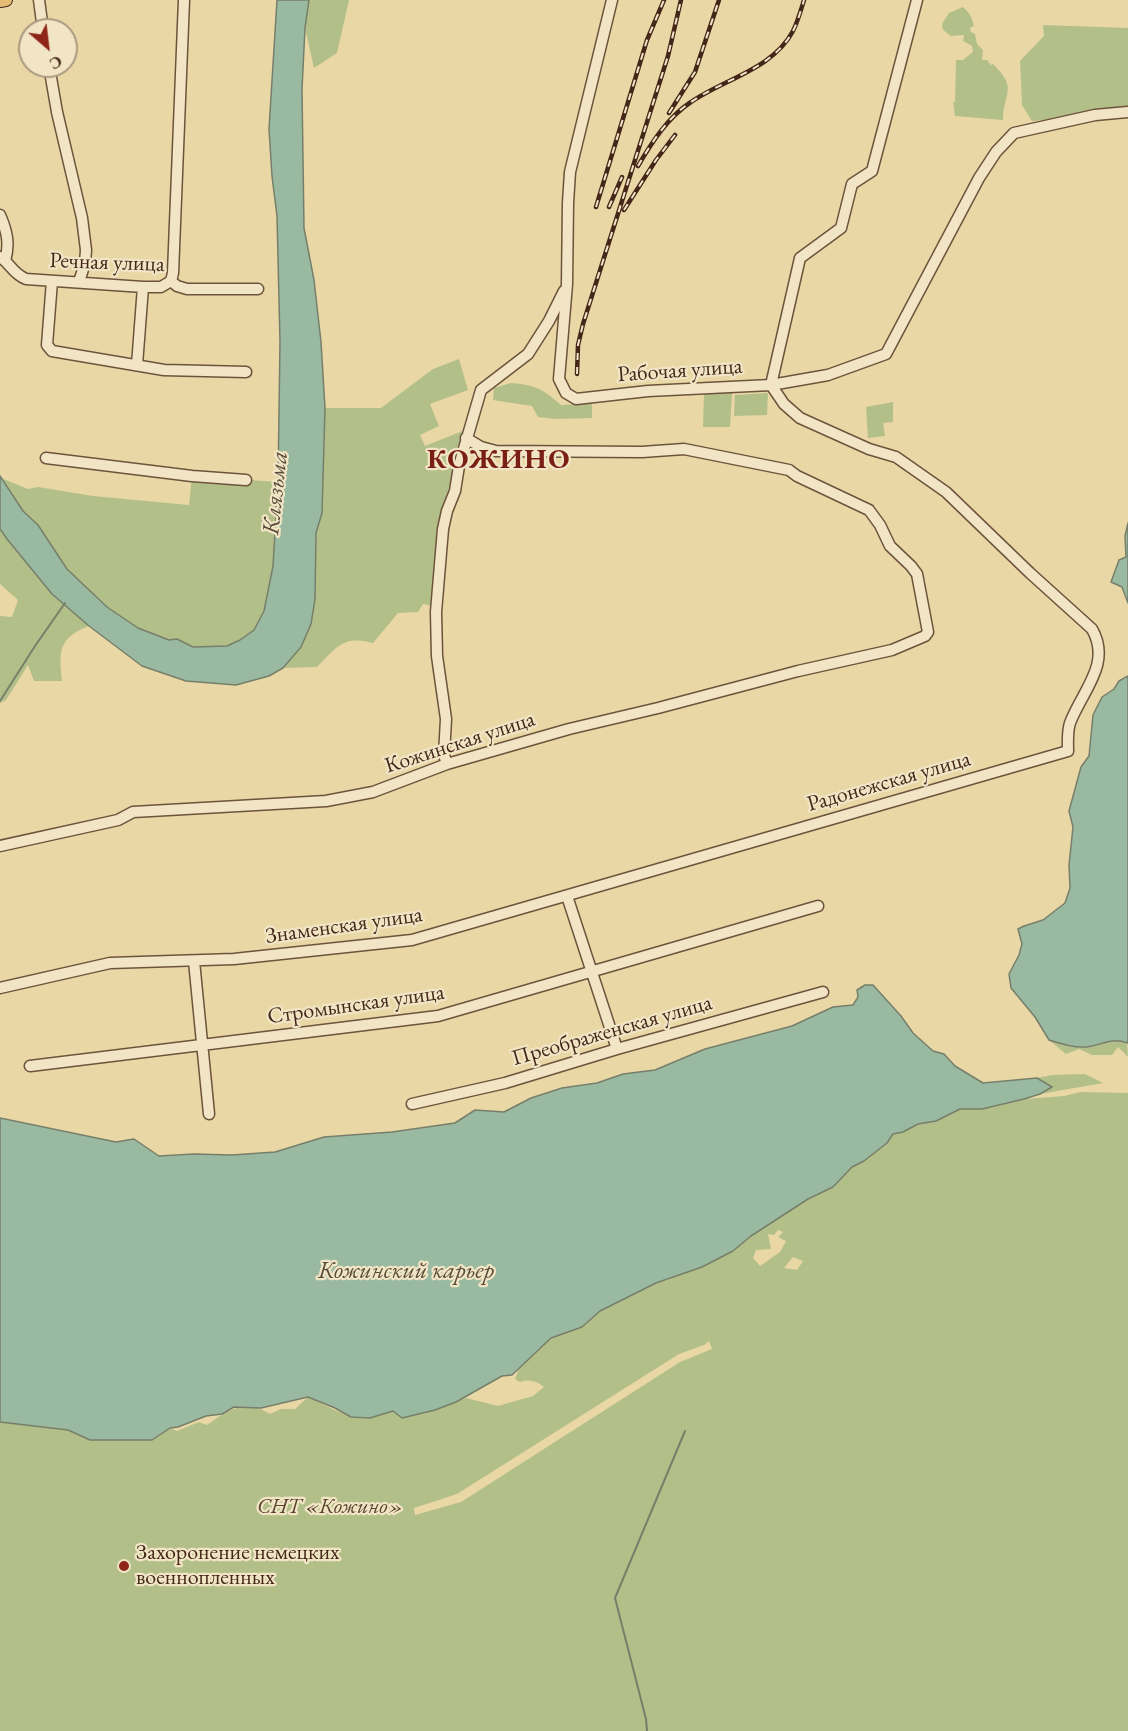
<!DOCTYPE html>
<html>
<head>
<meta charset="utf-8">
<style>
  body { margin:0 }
  #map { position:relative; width:1128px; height:1731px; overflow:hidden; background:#e9d7a6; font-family:"EB Garamond",serif }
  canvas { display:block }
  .north { position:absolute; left:18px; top:18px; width:60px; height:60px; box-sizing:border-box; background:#f1e5c5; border:2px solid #ac9980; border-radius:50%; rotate:152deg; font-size:16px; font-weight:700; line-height:24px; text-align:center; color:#442718 }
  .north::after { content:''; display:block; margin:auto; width:21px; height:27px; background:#8f2418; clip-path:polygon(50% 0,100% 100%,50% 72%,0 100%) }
</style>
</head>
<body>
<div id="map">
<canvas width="1128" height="1731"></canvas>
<div class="north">С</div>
</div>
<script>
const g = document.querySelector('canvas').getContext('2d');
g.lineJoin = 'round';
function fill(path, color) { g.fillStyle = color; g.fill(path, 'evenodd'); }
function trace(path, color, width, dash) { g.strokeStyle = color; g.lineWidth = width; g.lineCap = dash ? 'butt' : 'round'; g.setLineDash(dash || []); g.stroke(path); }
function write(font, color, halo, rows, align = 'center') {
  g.font = font + ' "EB Garamond",serif'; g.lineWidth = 4.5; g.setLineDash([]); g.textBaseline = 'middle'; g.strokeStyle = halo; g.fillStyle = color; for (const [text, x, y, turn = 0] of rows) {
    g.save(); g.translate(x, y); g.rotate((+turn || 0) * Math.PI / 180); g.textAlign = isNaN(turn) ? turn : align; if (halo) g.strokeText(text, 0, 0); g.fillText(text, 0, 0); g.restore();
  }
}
fill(new Path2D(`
  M309,0H349L337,53L314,68L305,28Z
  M963,7C970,13 972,18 974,26L970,28L971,32L975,34L977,44L983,50L982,60H987L991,65L993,64C1019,89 1003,93 1003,120L955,116L953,102H955L956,60H963L973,52L972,46L963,41L964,35L951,36L943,30L942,24L949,13Z
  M1043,25L1128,28V112L1032,121L1022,105L1020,61L1044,36Z
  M459,359L468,390L430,404L439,426L420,435L425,446L465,430L437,530L432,606L423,604L418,612L398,613L373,643C343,635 337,647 317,667L283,668L301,647L315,599L316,533L322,513L325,408H381L433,369Z
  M511,383C535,385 543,389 561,405L592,403V418L555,419L538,417L532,406L493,400L494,388Z
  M732,392L730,427H703L704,394Z
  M768,393L767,415L734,416L735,395Z
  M893,402V422L883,423L885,436L868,438L866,407Z
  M192,476L278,482L273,566L264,611L254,630L240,640L227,646L193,647L177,639L169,640L138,628L107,607L67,569L38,525L23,511L1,478L28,489L38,487L93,496L189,505Z
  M0,529L52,594L89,626C58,638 59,651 62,681H34L28,665L6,700L0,703V616L12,617L18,600L0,584Z
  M1049,1040C1061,1044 1075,1048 1088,1046C1105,1044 1109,1039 1127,1042L1128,1057L1118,1047L1112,1055H1092L1079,1049L1066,1054Z
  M1085,1074L1103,1083L1040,1094L1051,1087L1037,1078L1052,1075Z
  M1081,1092L1128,1093V1731H0V1422L68,1430L90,1440H152L170,1428L177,1431L199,1422L207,1425C227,1410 246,1398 270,1414L281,1409H295L308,1397C326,1405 351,1421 370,1418C377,1417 385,1413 393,1411L402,1418L435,1410L466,1398L498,1406L533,1396L544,1387C537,1381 529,1379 520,1382L515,1379L519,1369L551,1338L582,1327L600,1311L656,1283L668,1280L733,1251L751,1236L808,1199L833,1187L852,1167L864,1161L887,1143L893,1134L904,1132L918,1124L936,1121L960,1109H982L1024,1099L1064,1096ZM778,1230L783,1232L778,1237L786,1241L780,1252L760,1266L753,1258L756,1250L771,1249L768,1234L774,1235ZM793,1257L803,1261L797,1270L784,1268ZM709,1341L712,1349L680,1362L461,1502L415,1515L414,1508L457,1494L679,1354L704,1345Z`), '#b3bf89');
const water = new Path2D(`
  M277,0H309L305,28L302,89L304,228L314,280L321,342L325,408L322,513L316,533L315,599L311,624L301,647L283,668L269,676L236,685L186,681L142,666L89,626L52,594L7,539L0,529V476L23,511L38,525L67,569L107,607L138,628L169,640L177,639L193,647L227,646L240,640L254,630L264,611L273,566L278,482L280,342L277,216L272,176L269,129Z
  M1128,523V603L1122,587L1111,582L1119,560L1126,557L1125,536Z
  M1128,676V1043C1110,1037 1103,1045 1086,1047C1074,1048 1061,1044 1049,1040L1035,1017L1011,988L1009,974L1019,955L1022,944L1018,929L1024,926L1043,920L1065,903L1070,888L1069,865L1073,827L1069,811L1081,767L1089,756L1093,715L1102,697L1114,689L1119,681Z
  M865,985H873L901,1016L913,1033L933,1051L944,1054L955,1066L983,1083L1037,1078L1052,1087L1040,1094L1024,1099L982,1109H960L936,1121L918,1124L903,1132L893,1134L887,1143L864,1161L852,1167L833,1187L808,1199L751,1236L733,1251L702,1267L656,1283L600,1311L582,1327L551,1338L512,1375L502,1376L456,1402L435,1410L402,1418L393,1411L370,1418L351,1417L335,1408L308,1397L261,1408L234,1407L222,1414L206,1416L178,1427L170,1428L152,1440H90L68,1430L0,1422V1118L116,1142L134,1139L159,1156L194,1154L232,1155L275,1152L324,1137L392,1132L455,1123L475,1110L504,1112L531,1098L562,1088L597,1083L623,1074L655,1070L705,1049L792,1026L833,1007L853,1005L858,997L857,990Z`);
fill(water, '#99baa1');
trace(water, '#777f6a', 1.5);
trace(new Path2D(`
  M0,701L35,646L65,603
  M647,1731L646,1719L615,1598L685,1431`), '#777f6a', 2);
const minor = new Path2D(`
  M39,0L43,30
  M612,0L570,172L568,203L567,284L559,379L566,393L576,399L648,391L771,385L828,375L886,354L979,178L996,152L1014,133L1095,115L1128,112
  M49,66L57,112L82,218L86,250L85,263L79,282
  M0,215C7,231 10,244 5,261
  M0,257C11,264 12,273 26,279L143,287H161L171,281L177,286L187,289H258
  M52,281L47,345L52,351L164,370L246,372
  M171,281L173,273L184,0
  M137,365L143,287
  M771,385L800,258L841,228L852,184L872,171L917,0
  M46,458L192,476L246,480
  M447,764L444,755L446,719L437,656L436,612L443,529L447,511L455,491L459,466L481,390L528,354L549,321L564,291
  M0,846L118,820L133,812L326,801L373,792L447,764L569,729L658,708L798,671L892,650L925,636L928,632L917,574L911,566L890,546L880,525L869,510L797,476L789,470L684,449L642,452L496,451L481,447L466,438
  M567,896L617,1049
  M194,961L209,1114
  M0,988L110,963L234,959L412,940L1068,751C1068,743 1067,732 1070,723C1082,691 1112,664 1092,629L1030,573L946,492L896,457L869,449L800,418L784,404L771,385
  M30,1066L438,1016L818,906
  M412,1104L505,1083L617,1049L823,992`);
const major = new Path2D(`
  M0,1L6,0`);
trace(minor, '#6d533c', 13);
trace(major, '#442718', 14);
trace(minor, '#f1e5c5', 10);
trace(major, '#e4bc73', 12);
const rail = new Path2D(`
  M669,113L695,72L719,0
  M638,166C652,142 668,117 691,102C724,79 773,69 793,31C798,21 801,10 804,0
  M596,207L647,40L664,0
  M609,207L622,177
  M624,210L656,160L675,135
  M577,374L578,345L583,324L668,56L681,0`);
trace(rail, '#442718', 4.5);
trace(rail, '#f1e5c5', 2, [7]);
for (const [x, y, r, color] of [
  [124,1566,6,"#8f2418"]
]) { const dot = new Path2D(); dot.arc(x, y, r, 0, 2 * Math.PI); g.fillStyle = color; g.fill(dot); trace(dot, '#f1e5c5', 2); }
write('22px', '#442718', '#f1e5c5', [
  ["Речная улица",107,263,2],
  ["Рабочая улица",680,371,-4],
  ["Кожинская улица",460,743,-18],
  ["Радонежская улица",889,782,-16],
  ["Знаменская улица",344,926,-8],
  ["Стромынская улица",356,1005,-8],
  ["Преображенская улица",612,1031,-16]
]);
write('italic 22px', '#5a452f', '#f1e5c5', [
  ["СНТ «Кожино»",330,1507]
]);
write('22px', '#442718', '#f1e5c5', [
  ["Захоронение немецких",136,1553],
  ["военнопленных",136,1578]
], 'left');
write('italic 24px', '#594c3a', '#f1e5c5', [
  ["Клязьма",276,493,-84],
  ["Кожинский карьер",406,1271]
]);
g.letterSpacing = '1.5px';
write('bold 28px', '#7a1f14', '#f1e5c5', [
  ["КОЖИНО",499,460]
]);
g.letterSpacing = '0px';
</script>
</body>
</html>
